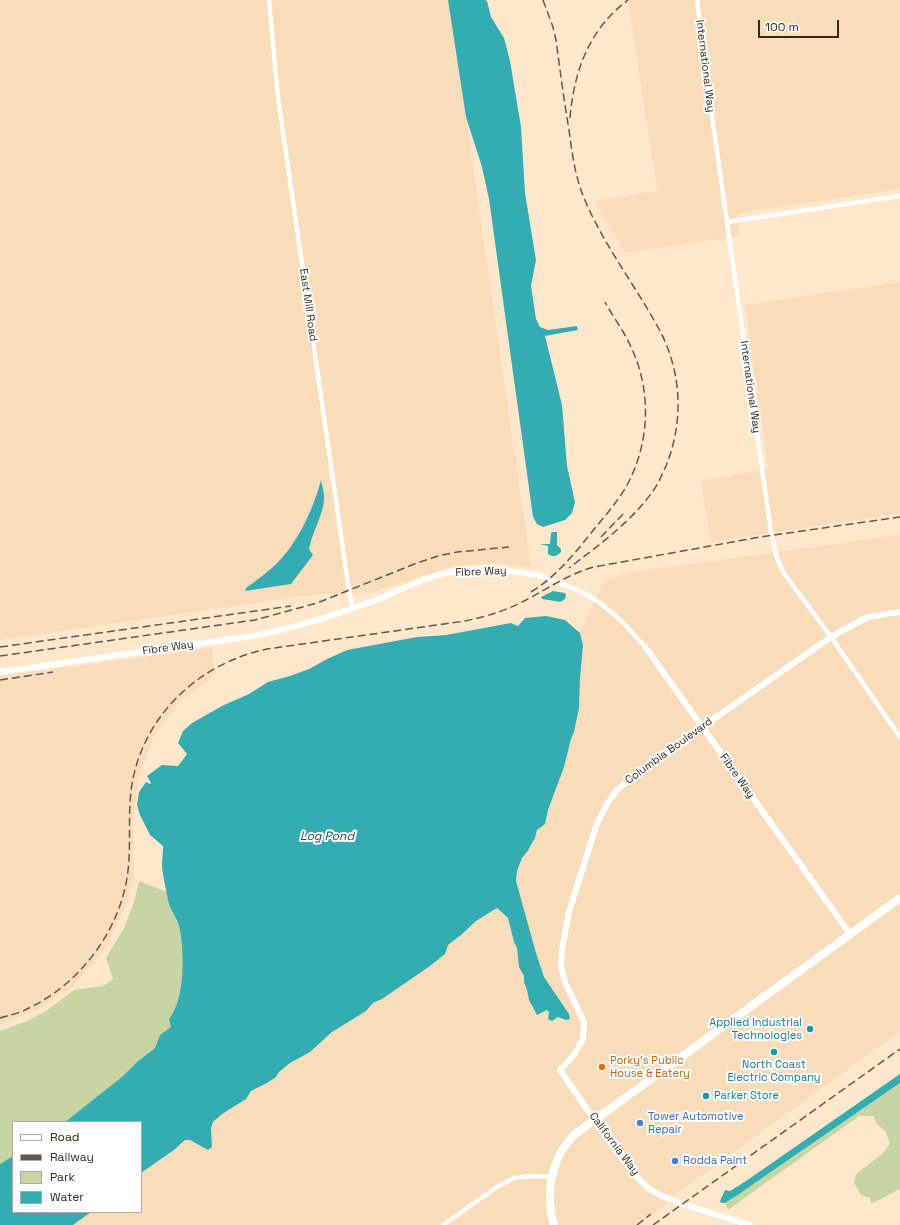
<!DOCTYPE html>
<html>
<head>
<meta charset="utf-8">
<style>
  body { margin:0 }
  #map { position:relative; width:900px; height:1225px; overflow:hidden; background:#ffe7cb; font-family:"Space Grotesk",sans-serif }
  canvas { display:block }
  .legend { position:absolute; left:12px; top:1121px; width:130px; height:92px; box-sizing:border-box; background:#fff; border:1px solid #ada9a5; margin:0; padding:5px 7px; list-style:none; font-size:12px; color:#31281e }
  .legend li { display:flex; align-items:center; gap:8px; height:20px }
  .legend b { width:20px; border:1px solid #ada9a5 }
  .scale { position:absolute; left:758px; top:20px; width:81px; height:18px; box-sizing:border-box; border:2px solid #31281e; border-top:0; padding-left:5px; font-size:12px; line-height:14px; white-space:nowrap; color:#31281e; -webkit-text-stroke:3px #fff; paint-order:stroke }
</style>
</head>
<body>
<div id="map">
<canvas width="900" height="1225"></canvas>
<ul class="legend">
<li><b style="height:5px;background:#fff"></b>Road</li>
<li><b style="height:5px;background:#645749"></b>Railway</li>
<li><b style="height:11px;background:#c7d5a2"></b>Park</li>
<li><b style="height:11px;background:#34adb2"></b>Water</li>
</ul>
<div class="scale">100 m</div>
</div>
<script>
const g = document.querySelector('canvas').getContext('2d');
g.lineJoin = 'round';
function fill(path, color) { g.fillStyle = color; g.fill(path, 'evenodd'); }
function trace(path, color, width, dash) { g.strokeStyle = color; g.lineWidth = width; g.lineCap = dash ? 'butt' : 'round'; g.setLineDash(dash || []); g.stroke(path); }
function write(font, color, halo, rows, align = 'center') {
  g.font = font + ' "Space Grotesk",sans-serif'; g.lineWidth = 4; g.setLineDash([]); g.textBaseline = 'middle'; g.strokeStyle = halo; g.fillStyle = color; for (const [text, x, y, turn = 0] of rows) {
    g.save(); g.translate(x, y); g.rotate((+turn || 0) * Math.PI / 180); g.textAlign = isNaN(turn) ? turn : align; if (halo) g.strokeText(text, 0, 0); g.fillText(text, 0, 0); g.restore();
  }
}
fill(new Path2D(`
  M0,0H448L466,117L531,567L494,563L451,567L370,593H324L0,640Z
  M628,0H900V189L737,213L740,236L624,253L595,201L657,191Z
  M900,282V513L711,542L700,481L768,469L745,305Z
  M900,535V1031L680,1191L661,1208L637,1225H73L91,1212H141V1173L174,1150L185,1140H190L211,1128L213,1122L222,1114L246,1099L251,1091L267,1083L276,1077L279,1072L290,1063L310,1052L332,1032L366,1011L373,1003L382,999L448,945L461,935L476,921L497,908L508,918L514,942L517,948L519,967L524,976V982L527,990L529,1000L537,1015L547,1010L566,1020L561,1003L544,977L536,953L516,881L517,871L522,858L527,852L535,838L537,830L545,824L548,810L564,767L571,739L574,732L582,659L583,645L580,633L604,581L632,572Z
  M212,648L215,674L179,702L155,734L140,774L133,816L134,875L127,902L106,948L73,986L37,1010L0,1024V676Z`), '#f9dcb9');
fill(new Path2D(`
  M139,881L167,892L168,903L179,926L184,950V968L181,988L171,1027L160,1035L155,1048L137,1062L123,1076L65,1122H13V1156L0,1164V1031L27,1021L46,1011L74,990L103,986L113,979L106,958L124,928L134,902Z
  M900,1083V1189L871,1204L870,1198L861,1195L854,1183L856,1174L882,1154L890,1144L886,1132L877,1124L873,1116H859L728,1210L725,1203L779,1167Z`), '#c7d5a2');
fill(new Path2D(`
  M448,0H485L487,1L491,17L504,38L510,61L521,127L525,193L536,260L531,286L536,319L540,327L548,330L577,326L578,330L545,336L562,405L567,466L575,502L572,513L565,520L543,527L537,524L533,517L489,199L482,167L466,117Z
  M321,480C322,486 325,494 324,500C323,516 312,532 309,549L313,555L291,584L245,591L246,588C258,579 270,571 280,560C299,540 314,507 321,480Z
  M553,532H557V545L561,549V552C557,556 554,558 548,554V546L540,544H550L551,533Z
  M553,591L565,593L566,595L565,599L561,602L542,599L541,597Z
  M546,616L565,620L580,633L583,645L580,679L579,708L574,732L571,739L564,767L548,810L545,824L537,830L535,838L527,852L522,858L517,871L516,881L536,953L544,977L569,1014L570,1019L566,1020L558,1017L552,1021L548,1019L549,1012L547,1010L537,1015L529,1000L527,990L524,982V976L519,967L517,948L514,942L508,918L497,908L476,921L461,935L448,945L445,954L430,966L382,999L373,1003L366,1011L332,1032L310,1052L290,1063L279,1072L276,1077L267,1083L251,1091L246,1099L222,1114L213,1122L211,1128L212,1147L208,1150L190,1140H185L174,1150L141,1173V1122H65L123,1076L137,1062L155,1048L160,1035L171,1027L169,1019C185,1000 185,950 179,926C177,918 170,910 168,901C167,892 164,883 163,874C161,865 163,855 163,846L150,835L140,815L137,805L139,792L146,782L150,784L151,783L147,776L162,765L178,766L187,754L178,743L183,731L192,723L222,706L249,694L268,682L290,676L309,669L327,659L347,650L417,637L446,635L511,623L518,626L525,618Z
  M900,1074V1083L739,1194L725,1203H721L720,1201L725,1190L730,1191L746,1181Z
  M13,1156V1212H91L73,1225H0V1164Z`), '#34adb2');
trace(new Path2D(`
  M269,0L278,97L349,591L353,608
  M697,0L709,95L771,532L777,558L783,572L831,637L900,737
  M727,222L900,196
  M544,577C559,583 575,588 589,596C612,609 629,629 646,648
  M443,1225L497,1187L514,1178L531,1176L552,1177`), '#fff', 4.5);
trace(new Path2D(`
  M646,648L850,934
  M0,672L253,636C295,628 336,615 376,600C395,592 415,582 435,576C470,565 509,569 544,577
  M750,1225L682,1204L660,1195L648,1188L636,1176L613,1147L560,1070L574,1055L583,1039L584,1022L565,982L561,967L562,950L569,912L596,826L607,804L617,790L639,771L831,637L868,617L900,612`), '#fff', 6);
trace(new Path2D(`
  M554,1225C547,1201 549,1174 561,1152C564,1146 570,1140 574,1135L900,898`), '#fff', 8);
trace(new Path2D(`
  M543,0L553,27L556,40C560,70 564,100 569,130C572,153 575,176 584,198C603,244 635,285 659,329C682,372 684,421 666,466C662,474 659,483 653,491C631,522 599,545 569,568
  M570,118C574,71 589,29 628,0
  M601,537L624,513
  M531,592C557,576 576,552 595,528C606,515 617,502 626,487C650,444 652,391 631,347C624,331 613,317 605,302
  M0,647L291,606
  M0,656L255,620L317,603L417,563L438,556L457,552L509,547
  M0,680L53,672
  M0,1018C10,1015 20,1013 29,1008C79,984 118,933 127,878C132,847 127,815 132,784C144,714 200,663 267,649L465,621C484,617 502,612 520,603C545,591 567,574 594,567L760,537L900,517
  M637,1225L651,1214
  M653,1225L900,1049`), '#645749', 1.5, [8, 4]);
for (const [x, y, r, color] of [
  [810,1029,4,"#0f9aa8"],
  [774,1052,4,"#0f9aa8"],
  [602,1067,4,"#e8710a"],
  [706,1096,4,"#0f9aa8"],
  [640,1123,4,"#3f7fe0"],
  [675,1161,4,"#3f7fe0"]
]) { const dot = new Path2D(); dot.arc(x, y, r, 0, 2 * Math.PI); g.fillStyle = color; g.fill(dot); trace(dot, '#fff', 1.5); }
write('11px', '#31281e', '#fff', [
  ["International Way",705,66,83],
  ["East Mill Road",308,305,82],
  ["International Way",750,387,82],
  ["Fibre Way",481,572,-2],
  ["Fibre Way",168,648,-8],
  ["Columbia Boulevard",669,751,-36],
  ["Fibre Way",737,776,55],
  ["California Way",614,1144,53]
]);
write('11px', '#0d838f', '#fff', [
  ["Applied Industrial",802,1023],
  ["Technologies",802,1036],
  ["North Coast",774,1065,"center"],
  ["Electric Company",774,1078,"center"],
  ["Parker Store",714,1096,"left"]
], 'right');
write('11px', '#c56008', '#fff', [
  ["Porky's Public",610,1061],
  ["House & Eatery",610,1074]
], 'left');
write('11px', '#366cbe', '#fff', [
  ["Tower Automotive",648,1117],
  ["Repair",648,1130],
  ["Rodda Paint",683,1161]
], 'left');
write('italic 12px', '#194c4e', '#fff', [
  ["Log Pond",327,837]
]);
</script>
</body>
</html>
